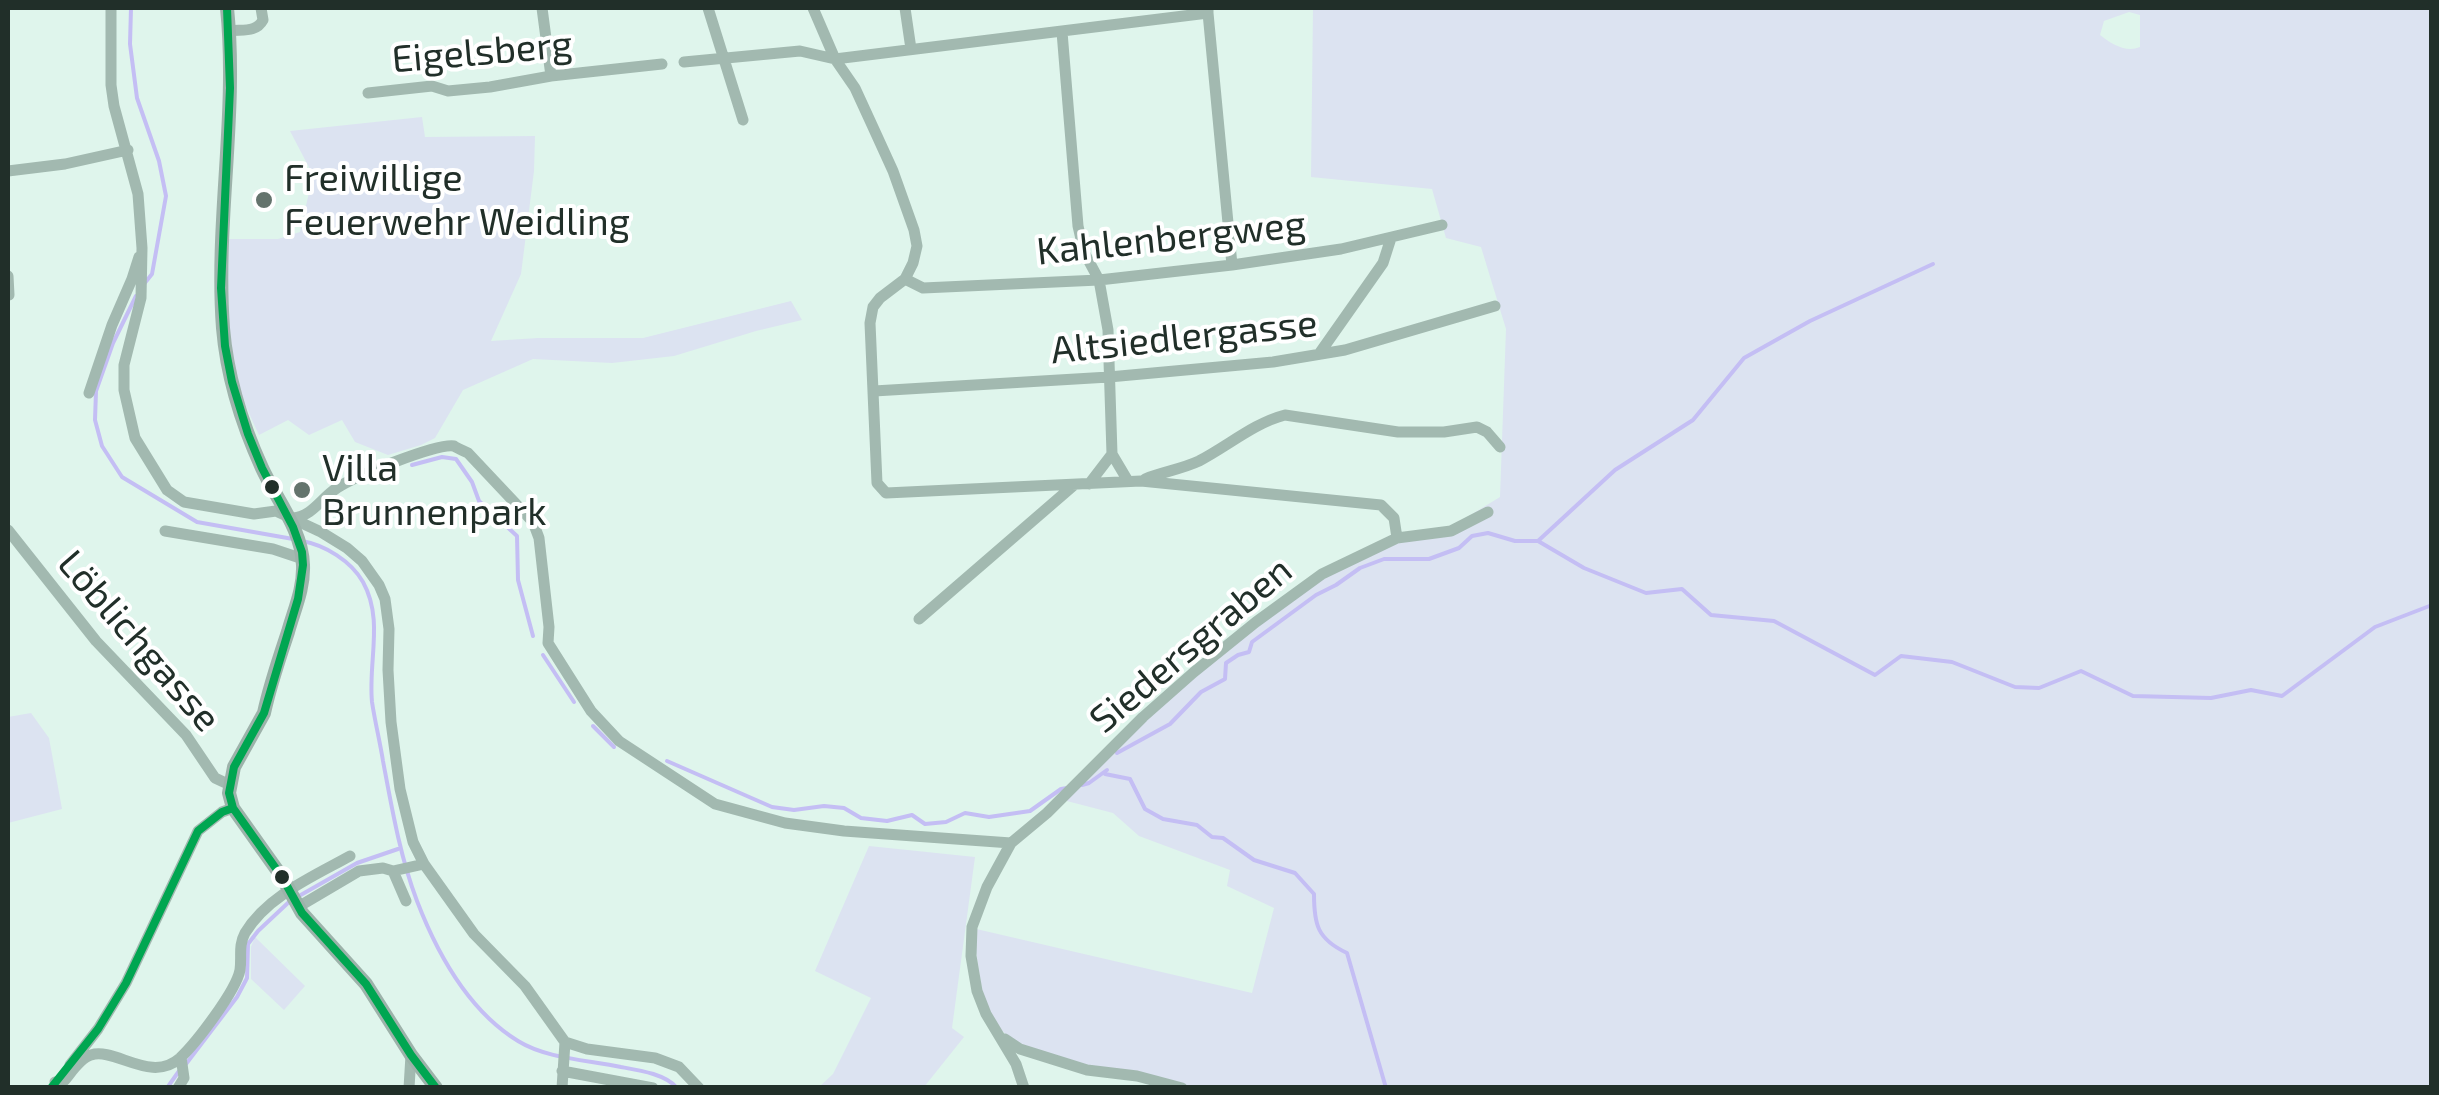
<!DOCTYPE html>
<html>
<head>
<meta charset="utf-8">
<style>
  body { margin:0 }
  #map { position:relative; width:2439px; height:1095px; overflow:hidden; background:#dff5ec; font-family:"Exo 2",sans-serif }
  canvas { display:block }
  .frame { position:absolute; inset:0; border:10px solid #212f29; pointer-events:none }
</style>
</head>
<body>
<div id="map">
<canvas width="2439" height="1095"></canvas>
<div class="frame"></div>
</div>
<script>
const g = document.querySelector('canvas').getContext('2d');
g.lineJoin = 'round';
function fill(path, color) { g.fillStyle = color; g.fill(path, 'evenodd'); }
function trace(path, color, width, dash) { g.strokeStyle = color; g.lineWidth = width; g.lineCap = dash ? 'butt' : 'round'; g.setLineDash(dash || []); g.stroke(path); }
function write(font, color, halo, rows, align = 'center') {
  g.font = font + ' "Exo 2",sans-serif'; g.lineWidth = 8; g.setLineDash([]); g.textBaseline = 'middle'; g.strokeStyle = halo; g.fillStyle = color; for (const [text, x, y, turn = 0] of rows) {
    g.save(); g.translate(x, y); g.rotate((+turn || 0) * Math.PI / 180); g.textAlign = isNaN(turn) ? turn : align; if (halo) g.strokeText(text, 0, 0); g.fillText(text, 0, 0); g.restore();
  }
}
fill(new Path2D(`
  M1313,8H2431V1087H1182L1020,1049L986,1014L972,928L1252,993L1274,908L1227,886L1230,870L1139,836L1113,813L1063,800L1172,693L1321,577L1396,543L1449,528L1500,497L1506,329L1481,247L1446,238L1432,189L1311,177ZM2129,12L2140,15V47C2126,53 2111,44 2100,35L2104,21Z
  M422,117L425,137L535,136L534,171L521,274L491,341L538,338H643L791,301L802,320L756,331L674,356L612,363L533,359L463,390L435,438L421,445L388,455L355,442L342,420L309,435L288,420L259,435C241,398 228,361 225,319C223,293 227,265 229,239H278L300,232L313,175L290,131Z
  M31,713L49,738L62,809L8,823V717Z
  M869,846L975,857L952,1028L964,1037L924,1087H819L833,1074L871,998L815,971Z
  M255,937L305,986L284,1010L251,979V947Z`), '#dce3f1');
trace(new Path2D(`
  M131,8L130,44L137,98L159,161L166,196L152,274L144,284
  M136,296L113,343L96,391L95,420L102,446L122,477L197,522L293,539
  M412,465L442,457L456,459L472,482L479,501L517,536L518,580L533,636
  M302,541C325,545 351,561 363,582C384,620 368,661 372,702C375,722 380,742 383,761C392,809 400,856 417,901C437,953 469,1011 518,1041C547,1059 589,1060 621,1067C638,1070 666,1074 677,1088
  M1538,541L1615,470L1693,420L1744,358L1810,321L1933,264
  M543,655L574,702
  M593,726L614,747
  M1117,753L1170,724L1201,692L1225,679L1226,663L1238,655L1249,652L1252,642L1316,595L1336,585L1360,568L1384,559H1429L1459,548L1472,536L1488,533L1515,541H1538L1584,568L1646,593L1682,589L1711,615L1774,621L1875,675L1901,656L1952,662L2015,687L2039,688L2081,671L2133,696L2211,698L2251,690L2282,696L2375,627L2432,605
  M667,761L772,807L794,810L824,806L844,808L861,818L887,821L912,815L925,824L946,822L965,813L989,817L1030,811L1061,789L1067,788
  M1105,774L1130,779L1145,809L1163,819L1197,825L1212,837L1223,838L1254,860L1295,873L1314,894C1314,924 1317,939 1347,953L1386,1088
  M1082,785L1089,783L1107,770
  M299,896L357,863L398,849
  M186,1064L237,997L247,978L248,944L258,931L290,901
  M167,1088L179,1071`), '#c4bef4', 4);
trace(new Path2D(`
  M111,8V85L114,106L138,194L142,248L141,298L124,365V390L135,438L167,490L184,502L254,514L276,511L321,532L347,548L362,561L379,585L385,599L389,629L388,670L391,722L400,789L413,842L424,864L474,934L525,986L565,1042L587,1049L655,1058L679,1067L699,1088
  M542,8L551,76
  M708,8L743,120
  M813,8L835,59L855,88L872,125L893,171L914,230L917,246L913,263L905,279L880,298L873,307L870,323L877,483L886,493L1141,481L1381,505L1394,518L1397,538
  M905,8L911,49
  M1208,13L1232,265
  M229,31C242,29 256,33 263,20L261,8
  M1062,32L1078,226L1084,252L1099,280L1108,330L1112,454L1128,481
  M684,62L800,51L835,59L1208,13V8
  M368,93L432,86L448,91L490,87L551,76L662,64
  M8,171L65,164L128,150
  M8,276L9,295
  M905,279L923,288L1099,280L1232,265L1341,249L1442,225
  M1319,354L1383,263L1391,238
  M874,391L1109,377L1273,362L1345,350L1495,306
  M89,393L112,325L132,279L139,257
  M1145,479C1162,472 1182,469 1199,461C1228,446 1254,423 1285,415L1398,432H1444L1477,427L1487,432L1500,447
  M1089,484L1112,454
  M293,518C313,516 321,498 337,488C353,477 437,443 454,446C455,447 468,453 468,453L533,522L539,538L549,627L548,643L591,711L619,741L715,804L785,823L844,831L1011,843
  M8,530L96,641L186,735L215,778L230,785
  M165,531L273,549L303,559
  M919,619L1074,485
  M393,871L406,901
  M298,907L359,871L383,868L393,871L424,864
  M1005,1039L1020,1049L1087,1070L1137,1076L1182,1088
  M70,1065L98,1029L126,983L198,831L222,812L233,808
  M562,1071L653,1088
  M55,1082L64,1081C71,1073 80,1058 91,1055C115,1047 151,1084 180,1058C196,1043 236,991 240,970C242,956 238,946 245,933C267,896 314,876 350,856
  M178,1088L184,1078L181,1057
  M409,1088L411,1055
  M562,1088L565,1042
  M1024,1088L1016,1064L986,1014L977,991L971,956L972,927L987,887L1011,843L1047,813L1143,717L1194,672L1256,622L1322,574L1397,538L1451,531L1488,512`), '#a2b9b0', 11);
trace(new Path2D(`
  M227,8C238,114 215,221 223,328C227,377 242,424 262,468C276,499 302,529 303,565C304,589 294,610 288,632C279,659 270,685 264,713L234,767L229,793L233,808L282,877L302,913L366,984L411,1055L436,1088`), '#9db2aa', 14);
trace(new Path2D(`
  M227,8L230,88L221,288L225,346L232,382L248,434L262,468L293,527L302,552L303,565L298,599L264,713L234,767L229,793L233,808L282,877L302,913L366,984L411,1055L436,1088
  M51,1088L98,1029L126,983L198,831L222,812L233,808`), '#00a651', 8);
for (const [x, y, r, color] of [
  [264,200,10,"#64746d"],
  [272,487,9,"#212f29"],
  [302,490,10,"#64746d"],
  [282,877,9,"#212f29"]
]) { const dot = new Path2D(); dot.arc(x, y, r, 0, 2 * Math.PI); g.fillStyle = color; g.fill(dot); trace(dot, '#fff', 4); }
write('38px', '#212f29', '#fff', [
  ["Eigelsberg",482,52,-5],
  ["Kahlenbergweg",1171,238,-6],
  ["Altsiedlergasse",1184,337,-6],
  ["Löblichgasse",139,641,49],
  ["Siedersgraben",1191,645,-40]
]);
write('38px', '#212f29', '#fff', [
  ["Freiwillige",284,178],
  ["Feuerwehr Weidling",284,222],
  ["Villa",322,468],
  ["Brunnenpark",322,512]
], 'left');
</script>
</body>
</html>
